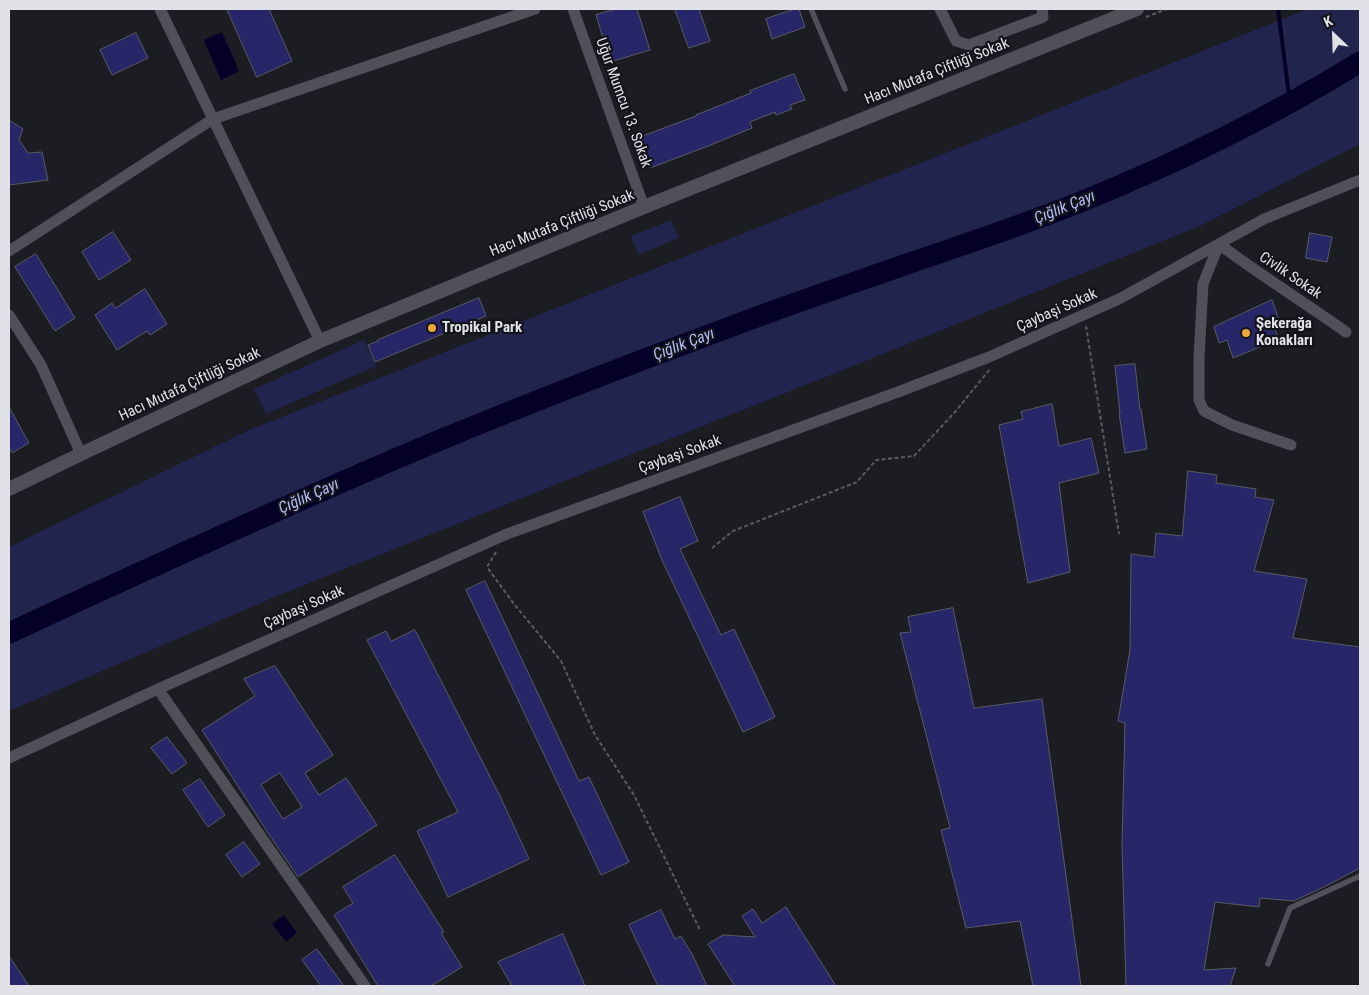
<!DOCTYPE html>
<html>
<head>
<meta charset="utf-8">
<style>
  body { margin:0 }
  #map { position:relative; width:1369px; height:995px; overflow:hidden; background:#1c1d23; font-family:"Roboto Condensed",sans-serif }
  canvas { display:block }
  .frame { position:absolute; inset:0; border:10px solid #e1e2e7; pointer-events:none }
  .north { position:absolute; left:1309px; top:10px; width:50px; height:50px; -webkit-text-stroke:4px #13141a; paint-order:stroke; rotate:336deg; font-size:14px; font-weight:700; line-height:20px; text-align:center; color:#e1e2e7 }
  .north::after { content:''; display:block; margin:auto; width:18px; height:22px; background:#e1e2e7; clip-path:polygon(50% 0,100% 100%,50% 72%,0 100%) }
</style>
</head>
<body>
<div id="map">
<canvas width="1369" height="995"></canvas>
<div class="frame"></div>
<div class="north">K</div>
</div>
<script>
const g = document.querySelector('canvas').getContext('2d');
g.lineJoin = 'round';
function fill(path, color) { g.fillStyle = color; g.fill(path, 'evenodd'); }
function trace(path, color, width, dash) { g.strokeStyle = color; g.lineWidth = width; g.lineCap = dash ? 'butt' : 'round'; g.setLineDash(dash || []); g.stroke(path); }
function write(font, color, halo, rows, align = 'center') {
  g.font = font + ' "Roboto Condensed",sans-serif'; g.lineWidth = 4.5; g.setLineDash([]); g.textBaseline = 'middle'; g.strokeStyle = halo; g.fillStyle = color; for (const [text, x, y, turn = 0] of rows) {
    g.save(); g.translate(x, y); g.rotate((+turn || 0) * Math.PI / 180); g.textAlign = isNaN(turn) ? turn : align; if (halo) g.strokeText(text, 0, 0); g.fillText(text, 0, 0); g.restore();
  }
}
fill(new Path2D(`
  M1308,9H1360V144L1202,225L868,360L277,596L9,711V547L249,430Z
  M671,220L679,238L638,255L631,236Z
  M364,340L376,366L266,414L254,389Z`), '#21244d');
fill(new Path2D(`
  M222,32L239,71L221,80L204,40Z
  M284,915L297,933L286,942L272,924Z`), '#050028');
trace(new Path2D(`
  M1278,9L1290,103`), '#050028', 4);
trace(new Path2D(`
  M9,633C149,568 290,503 433,443C529,403 625,366 722,330C784,306 847,285 910,263C968,243 1026,224 1083,201C1179,162 1272,116 1360,62`), '#050028', 21);
const building = new Path2D(`
  M227,9H269L292,61L257,77Z
  M617,9H637L650,50L610,62L596,15Z
  M675,9H699L710,41L689,48Z
  M795,9H799L805,27L772,39L766,19Z
  M136,33L148,58L112,75L100,50Z
  M794,74L805,100L790,105L792,109L776,115L775,112L750,122L752,128L708,146L650,168L640,137L696,116V115L751,93L750,91Z
  M9,120L23,129L19,140L28,153L42,152L48,180L9,185Z
  M113,232L131,260L99,280L82,252Z
  M1310,233L1332,237L1327,262L1306,258Z
  M36,254L75,318L55,331L15,267Z
  M145,289L167,324L150,335L147,331L117,350L95,315L112,303L115,308Z
  M479,298L486,316L375,362L368,345L378,341V340Z
  M1272,300L1279,320L1272,323L1279,339L1233,358L1227,340L1219,343L1214,327Z
  M1135,364L1140,410L1141,409L1147,449L1125,453L1119,413H1120L1115,366Z
  M1052,404L1059,446L1091,438L1099,473L1059,483L1070,572L1028,583L999,425L1023,419L1021,412Z
  M9,407L29,443L12,453L9,447Z
  M1188,471L1217,475L1216,483L1256,489L1255,497L1274,500L1254,571L1307,579L1293,638L1360,647V868L1326,886L1294,901L1260,898L1259,907L1215,902L1204,970L1236,968L1230,986H1126L1122,844L1125,723L1118,721L1130,650L1131,554L1154,557L1156,533L1182,536Z
  M680,497L698,541L680,549L721,635L734,629L775,717L743,732L662,560L643,512Z
  M485,581L579,781L589,777L629,862L601,875L466,590Z
  M953,608L974,708L1042,699L1081,986H1033L1020,921L966,928L941,830L950,828L900,633L911,632L908,617Z
  M415,630L500,796L529,859L448,897L417,831L458,812L367,640L386,631L391,641Z
  M275,666L333,755L305,773L319,795L346,778L377,825L298,877L266,830L202,730L255,696L244,679ZM280,773L302,807L283,819L261,785Z
  M167,737L187,763L172,774L151,748Z
  M200,779L225,815L208,827L183,790Z
  M244,842L260,864L242,877L226,855Z
  M395,855L444,932L441,933L462,967L431,986H378L334,915L353,903L343,887Z
  M786,907L836,986H735L708,944L723,935L755,937L742,916L753,909L762,923Z
  M661,910L675,939L681,936L692,954L707,986H658L629,925Z
  M563,934L585,986H512L498,962Z
  M317,949L344,986H321L302,960Z
  M9,956L29,986H9Z`);
fill(building, '#262669');
trace(building, '#5a5b63', 1);
trace(new Path2D(`
  M1146,17L1167,9
  M1086,326L1119,534
  M712,548L733,531L857,482L876,460L914,456L955,412L990,369
  M496,552L487,567L514,604L561,661L595,735L634,795L700,930`), '#5a5b61', 2, [4, 2.5]);
trace(new Path2D(`
  M811,9L845,89
  M1268,964L1290,908L1360,876`), '#4f5058', 5.5);
trace(new Path2D(`
  M160,9L320,341
  M573,9L644,207
  M940,9L956,41L969,45L1043,17L1042,9
  M9,251L213,119L535,9
  M9,315L41,365L81,454
  M1291,445L1232,425L1204,411L1199,400V358L1203,284L1219,244C1260,275 1304,302 1346,332
  M158,689L365,986
  M9,758L158,689L507,534L898,392L989,357L1119,299L1264,219L1360,180`), '#4f5058', 11);
trace(new Path2D(`
  M9,489L81,454L320,341L644,207L1137,9`), '#4f5058', 14);
for (const [x, y, r, color] of [
  [432,328,5,"#eda83c"],
  [1246,333,5,"#eda83c"]
]) { const dot = new Path2D(); dot.arc(x, y, r, 0, 2 * Math.PI); g.fillStyle = color; g.fill(dot); trace(dot, '#13141a', 2); }
write('15px', '#e1e2e7', '#13141a', [
  ["Hacı Mutafa Çiftliği Sokak",937,72,-22],
  ["Uğur Mumcu 13. Sokak",623,103,70],
  ["Hacı Mutafa Çiftliği Sokak",562,224,-22],
  ["Civlik Sokak",1290,276,34],
  ["Çaybaşi Sokak",1057,311,-24],
  ["Hacı Mutafa Çiftliği Sokak",190,385,-25],
  ["Çaybaşi Sokak",680,455,-20],
  ["Çaybaşi Sokak",304,608,-24]
]);
write('bold 15px', '#e1e2e7', '#13141a', [
  ["Şekerağa",1256,324],
  ["Konakları",1256,341],
  ["Tropikal Park",442,328]
], 'left');
write('italic 16px', '#b1bbf7', '#13141a', [
  ["Çığlık Çayı",1065,208,-22],
  ["Çığlık Çayı",684,345,-21],
  ["Çığlık Çayı",309,497,-24]
]);
</script>
</body>
</html>
